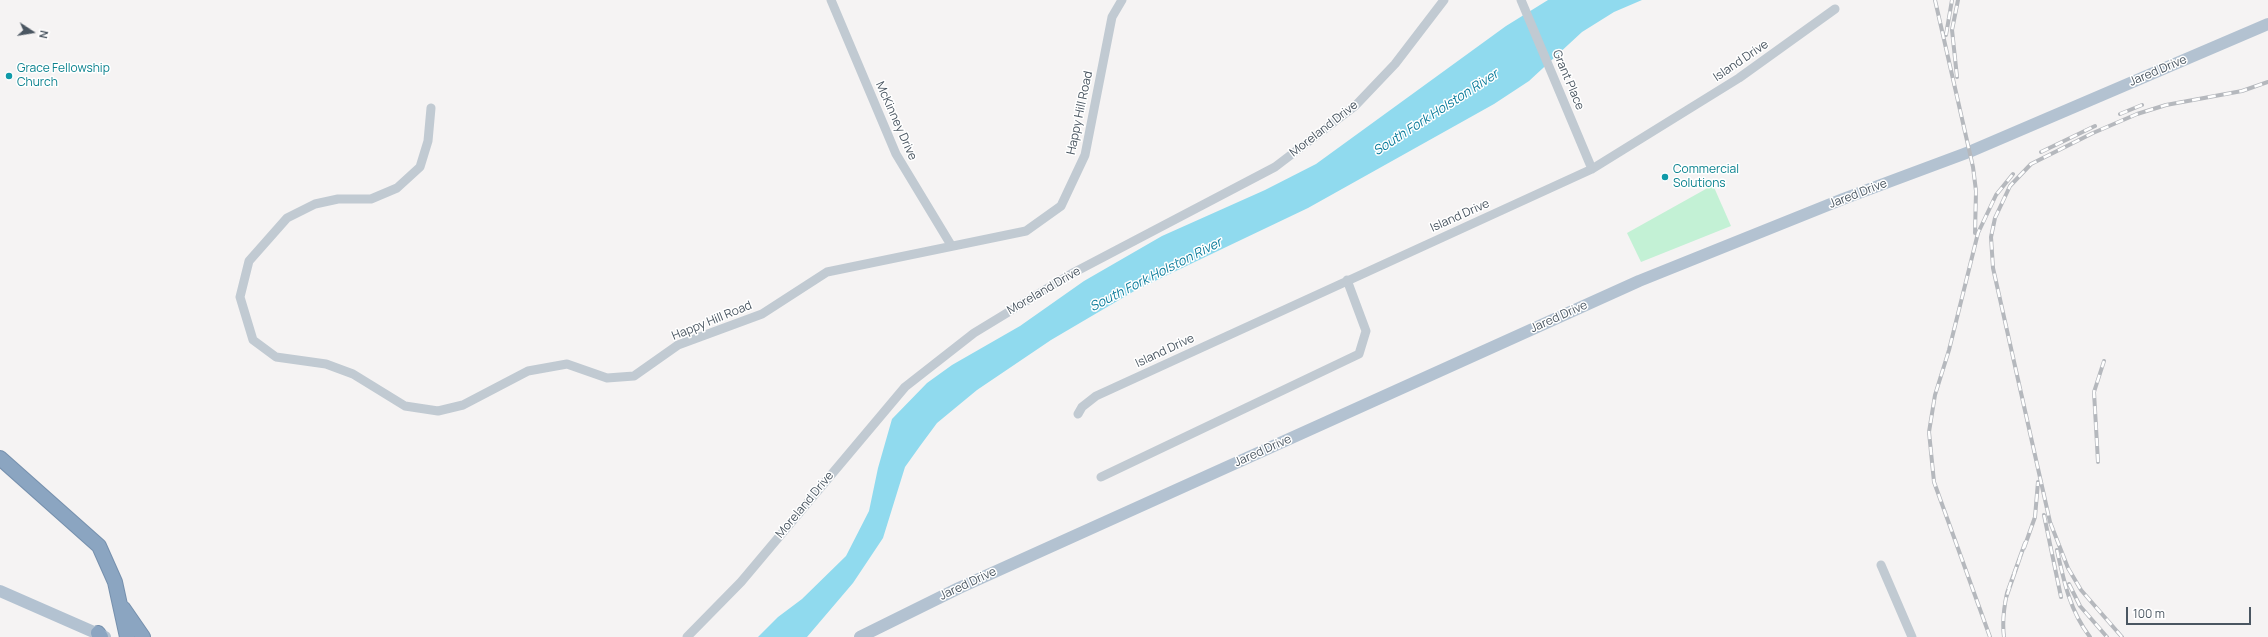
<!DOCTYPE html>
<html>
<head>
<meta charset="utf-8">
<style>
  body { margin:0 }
  #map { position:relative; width:2268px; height:637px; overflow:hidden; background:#f5f3f3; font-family:Manrope,sans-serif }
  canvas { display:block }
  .north { position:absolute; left:12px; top:12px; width:40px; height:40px; -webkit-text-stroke:3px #fff; paint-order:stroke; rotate:102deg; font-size:11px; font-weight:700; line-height:16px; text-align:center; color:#4a5661 }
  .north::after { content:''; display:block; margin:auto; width:14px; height:18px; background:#4a5661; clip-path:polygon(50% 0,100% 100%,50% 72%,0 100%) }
  .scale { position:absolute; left:2126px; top:607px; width:125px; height:18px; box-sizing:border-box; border:2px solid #4a5661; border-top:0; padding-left:5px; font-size:12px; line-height:14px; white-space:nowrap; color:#4a5661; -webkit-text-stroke:3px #fff; paint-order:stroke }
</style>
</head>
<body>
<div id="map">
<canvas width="2268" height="637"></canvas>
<div class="north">N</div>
<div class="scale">100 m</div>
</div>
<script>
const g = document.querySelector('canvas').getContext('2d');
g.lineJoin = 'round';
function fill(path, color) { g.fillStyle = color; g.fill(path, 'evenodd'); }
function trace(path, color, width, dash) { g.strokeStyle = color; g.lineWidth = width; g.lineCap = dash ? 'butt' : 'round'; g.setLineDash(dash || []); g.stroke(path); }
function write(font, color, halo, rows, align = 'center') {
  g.font = font + ' Manrope,sans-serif'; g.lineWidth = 3; g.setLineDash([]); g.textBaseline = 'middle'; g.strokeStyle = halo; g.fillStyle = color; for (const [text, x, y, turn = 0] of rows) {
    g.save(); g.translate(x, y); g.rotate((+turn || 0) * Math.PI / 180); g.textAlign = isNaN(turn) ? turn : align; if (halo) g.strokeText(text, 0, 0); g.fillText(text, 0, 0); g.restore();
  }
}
fill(new Path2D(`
  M1713,185L1731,226L1641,262L1627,233Z`), '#c3f1d5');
fill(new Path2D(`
  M1548,0H1642L1614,12L1582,32L1529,81L1494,104L1308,208L1136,290L1051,340L977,390L937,423L920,446L905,467L883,538L853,583L807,637H758L778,617L802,599L846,556L869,511L878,468L892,419L927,383L952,365L1020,326L1084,281L1162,236L1265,190L1316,164L1506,26Z`), '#90daee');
const highway = new Path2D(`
  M0,458L99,546L115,582L127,637
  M123,608L143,637
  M98,633L101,637`);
trace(highway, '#7690ad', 16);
trace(new Path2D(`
  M831,0L896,154L951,245
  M1521,0L1592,169
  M431,108L428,141L420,167L397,188L371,199H338L315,204L287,218L249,261L240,297L253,340L276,357L326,364L353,374L405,406L438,411L463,405L528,371L567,364L607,378L634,376L678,345L762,314L827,272L1026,231L1061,206L1085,155L1112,17L1122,0
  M1078,414L1082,407L1096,396L1592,169L1739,78L1835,9
  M1101,477L1359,354L1366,331L1347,280
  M1881,565L1912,637
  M687,637L741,582L905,387L974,333L1071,274L1275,167L1355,106L1395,64L1444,0`), '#c1cad2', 9);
trace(new Path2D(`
  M0,591L105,637
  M860,637L959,588L1639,281L1843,199L1969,152L2268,24`), '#b3c2d1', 12);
trace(highway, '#8ba5c1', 14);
const rail = new Path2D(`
  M1935,0L1973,167L1976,191L1975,233
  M1946,35L1952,0
  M1957,77L1952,30L1958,0
  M2120,114L2142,105
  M2041,152L2095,126
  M2098,462L2094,392L2104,361
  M2044,515L2061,597
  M2024,548L2035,517L2038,482
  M2057,550C2064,582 2070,611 2090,637
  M2069,584L2080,606L2107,637
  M1990,637L1934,482L1929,432L1935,395L1949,350L1978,233L1996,195L2013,174
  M2004,637C2002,622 2004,607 2007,593L2025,543L2006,598
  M2122,637L2081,590L2068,568L2050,522L1993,268L1991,237L1995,218L2010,186L2031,164L2093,133L2137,114L2166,105L2242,91L2268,82`);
trace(rail, '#b5b8bd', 4);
trace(rail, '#fff', 2.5, [8]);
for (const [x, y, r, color] of [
  [9,76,4,"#0f9aa8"],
  [1665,177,4,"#0f9aa8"]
]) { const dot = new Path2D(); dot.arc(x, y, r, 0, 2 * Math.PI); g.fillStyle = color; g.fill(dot); trace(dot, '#fff', 1.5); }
write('12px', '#4a5661', '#fff', [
  ["Island Drive",1741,61,-34],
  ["Jared Drive",2158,71,-23],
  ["Grant Place",1568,80,67],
  ["Happy Hill Road",1080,113,-78],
  ["McKinney Drive",896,121,66],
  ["Moreland Drive",1324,129,-38],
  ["Jared Drive",1858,194,-21],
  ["Island Drive",1460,216,-24],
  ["Moreland Drive",1044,291,-30],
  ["Jared Drive",1559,317,-24],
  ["Happy Hill Road",712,321,-22],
  ["Island Drive",1165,351,-25],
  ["Jared Drive",1263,451,-24],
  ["Moreland Drive",805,505,-50],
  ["Jared Drive",968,584,-25]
]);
write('12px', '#0d838f', '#fff', [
  ["Grace Fellowship",17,69],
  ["Church",17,83],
  ["Commercial",1673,170],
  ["Solutions",1673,184]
], 'left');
write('italic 13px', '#0c7c9b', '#fff', [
  ["South Fork Holston River",1436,113,-33],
  ["South Fork Holston River",1156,275,-27]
]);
</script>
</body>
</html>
